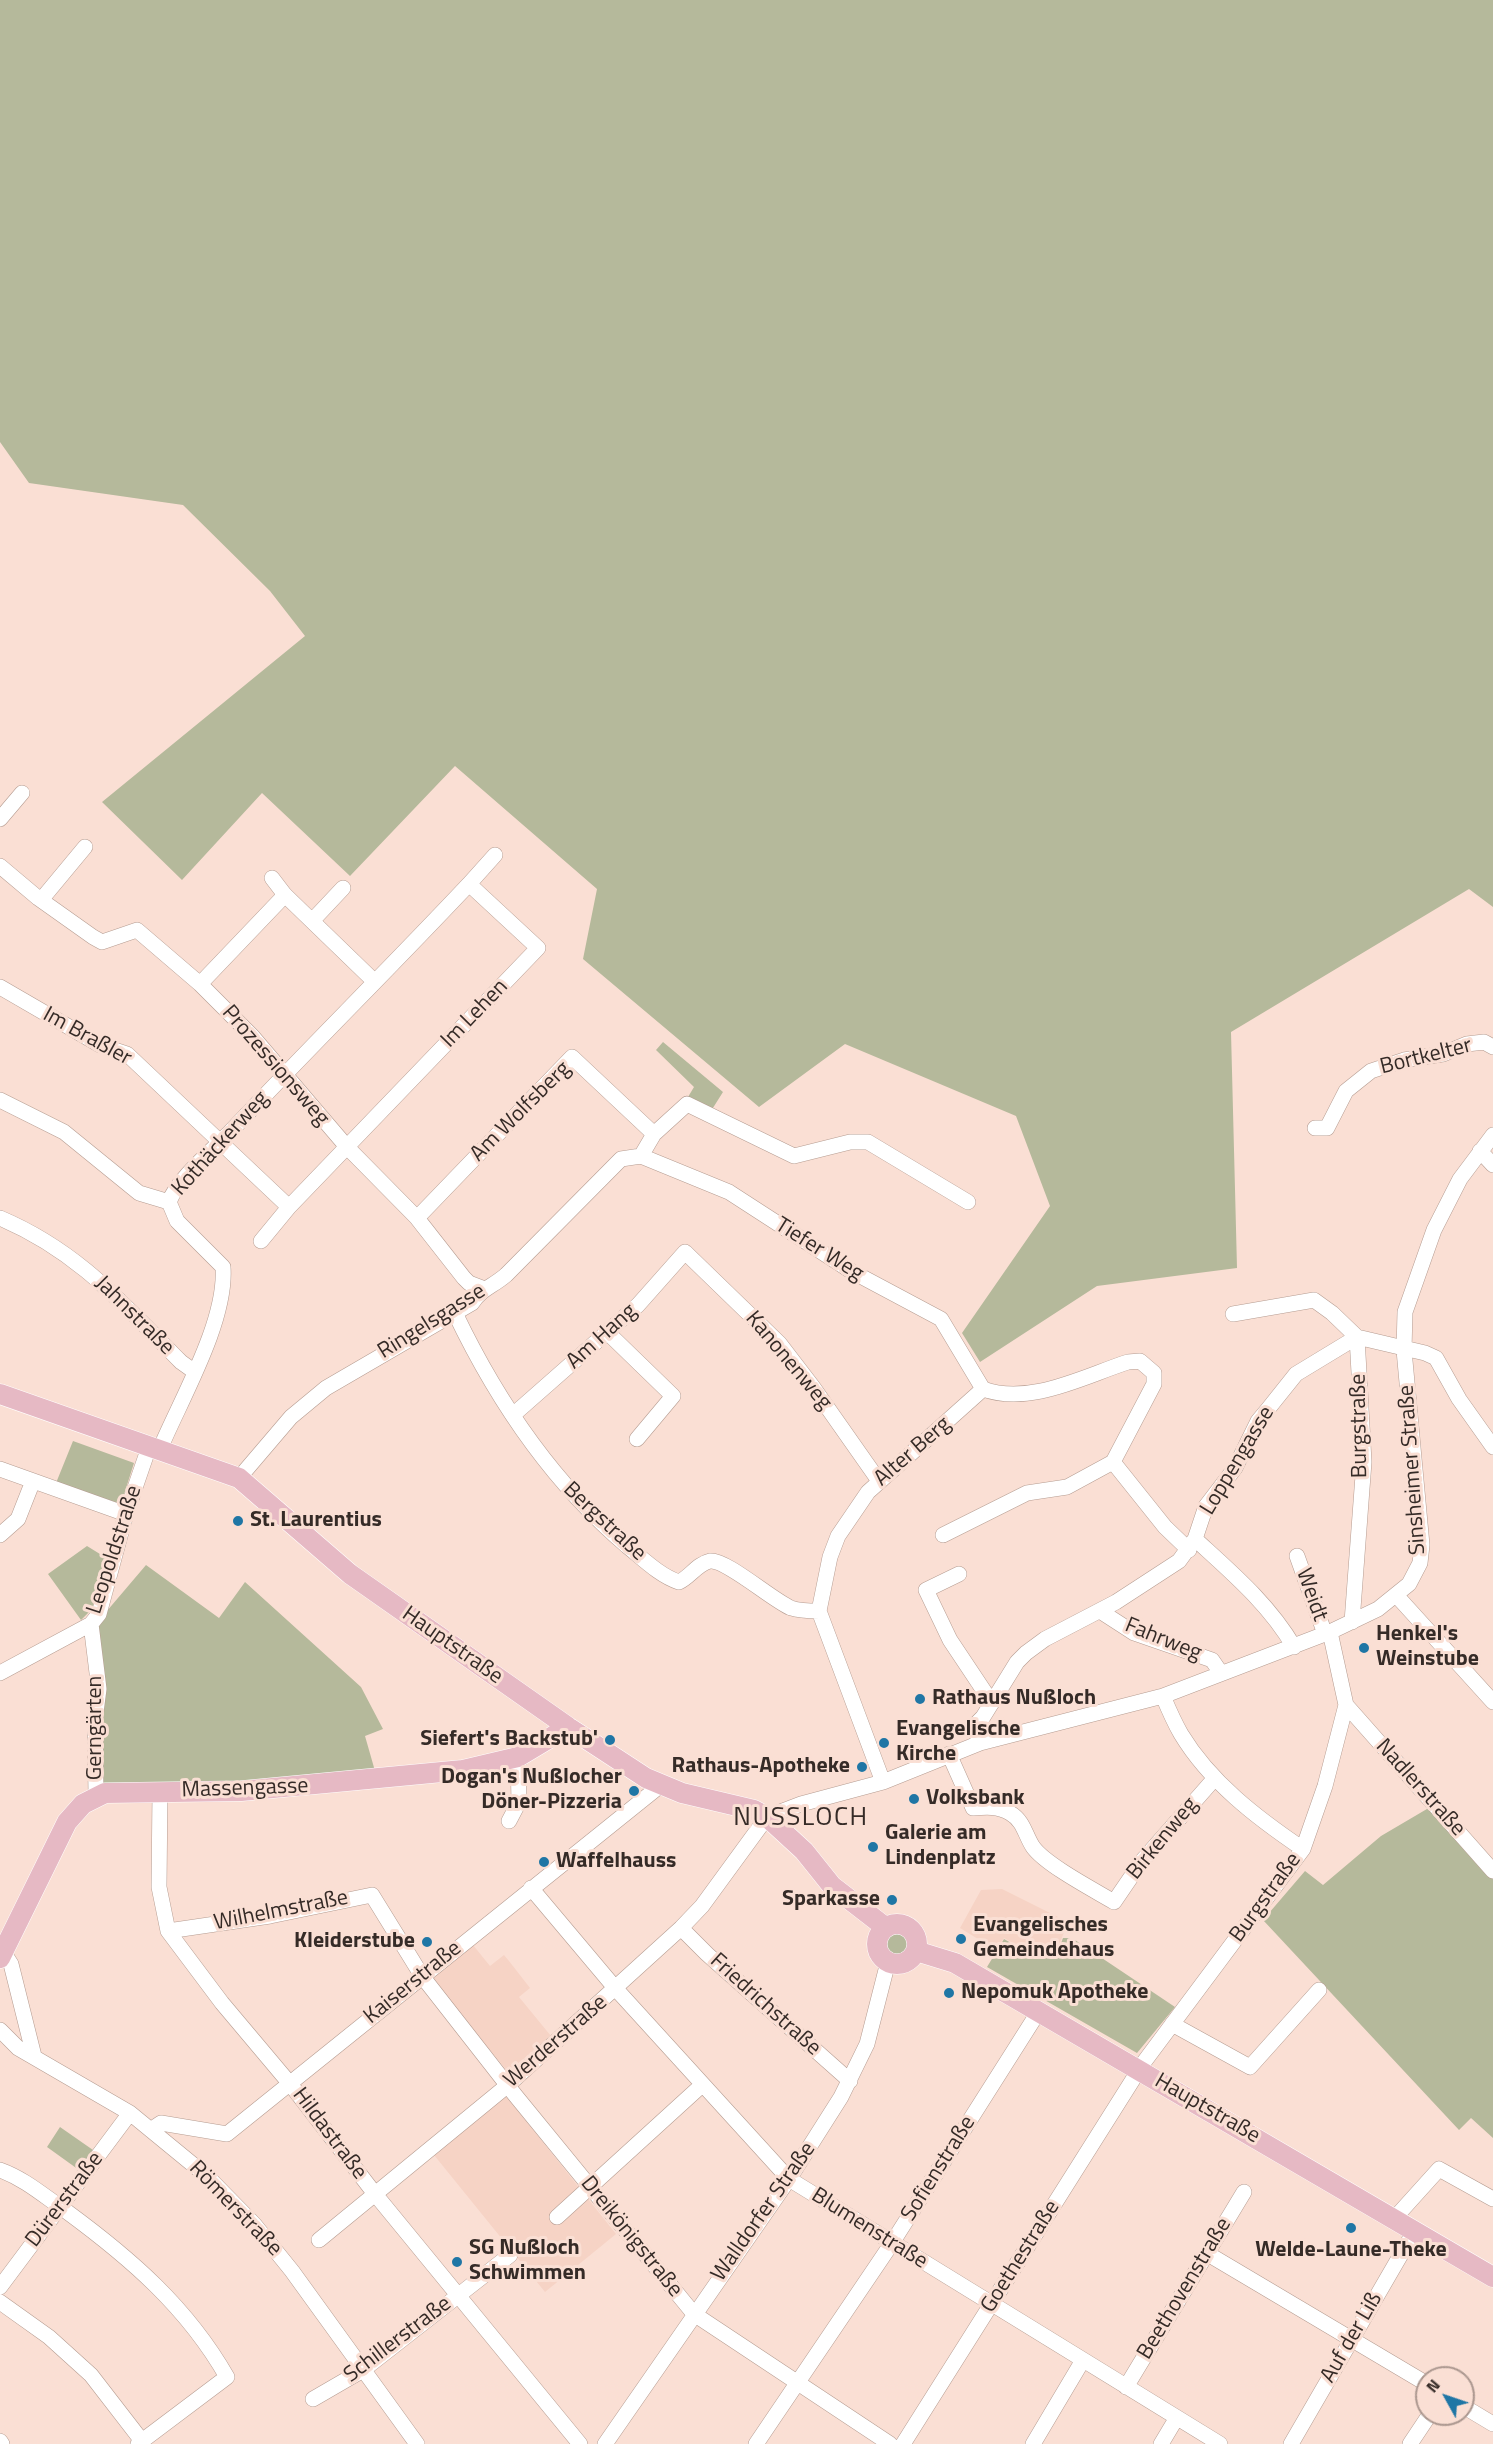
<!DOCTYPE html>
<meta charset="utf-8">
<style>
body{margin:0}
#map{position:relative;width:1493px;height:2444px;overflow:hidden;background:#fadfd4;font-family:"Titillium Web",sans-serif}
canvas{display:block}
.north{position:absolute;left:1415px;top:2366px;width:60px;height:60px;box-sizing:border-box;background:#fadfd4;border:2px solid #ab978f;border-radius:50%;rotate:310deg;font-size:16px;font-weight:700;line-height:24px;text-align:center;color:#352b27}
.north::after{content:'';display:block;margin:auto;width:21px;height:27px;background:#1f76a5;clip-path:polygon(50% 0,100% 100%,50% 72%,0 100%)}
</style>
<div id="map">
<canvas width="1493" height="2444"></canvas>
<div class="north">N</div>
</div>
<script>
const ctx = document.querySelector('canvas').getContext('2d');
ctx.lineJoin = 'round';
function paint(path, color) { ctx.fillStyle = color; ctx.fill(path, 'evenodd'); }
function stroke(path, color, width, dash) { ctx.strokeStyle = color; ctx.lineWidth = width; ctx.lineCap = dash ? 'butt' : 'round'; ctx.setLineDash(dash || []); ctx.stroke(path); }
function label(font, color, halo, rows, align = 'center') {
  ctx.font = font + ' "Titillium Web",sans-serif'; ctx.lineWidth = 6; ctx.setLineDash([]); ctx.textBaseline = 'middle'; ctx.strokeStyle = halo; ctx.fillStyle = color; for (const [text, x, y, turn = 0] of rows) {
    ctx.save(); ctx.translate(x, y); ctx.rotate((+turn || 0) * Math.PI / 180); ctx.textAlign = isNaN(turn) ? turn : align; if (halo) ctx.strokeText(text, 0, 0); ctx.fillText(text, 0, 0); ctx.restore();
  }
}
paint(new Path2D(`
 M1002 1889 1068 1922 1056 1953 1039 1958 1004 1938 996 1950 960 1928 981 1890Z
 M473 1945 490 1966 504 1955 509 1961 530 1988 519 1997 551 2036 508 2072 432 1979Z
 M506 2096 616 2234 545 2292 434 2155Z`), '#f6d3c5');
paint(new Path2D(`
 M0 0H1493V907L1469 889 1231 1032 1237 1268 1097 1286 980 1362 962 1333 1050 1206 1016 1116 845 1044 759 1107 583 959 597 889 455 766 350 876 262 793 182 880 102 802 305 636 270 591 183 505 29 483 0 442Z
 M663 1042 723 1092 711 1111 688 1097 694 1087 656 1050Z
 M73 1441 134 1463 121 1504 56 1483Z
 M87 1546 108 1559 92 1609 81 1620 48 1574Z
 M146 1565 219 1618 245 1582 361 1687 383 1729 365 1736 375 1771 340 1779 100 1787 95 1625Z
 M1432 1806 1493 1877V2138L1471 2118 1459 2130 1263 1920 1305 1871 1323 1885 1381 1836Z
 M885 1944a12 12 0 1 1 24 0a12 12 0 1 1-24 0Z
 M1063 1938H1072L1175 2007 1137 2053 987 1967 1004 1939 1039 1959 1057 1954Z
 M60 2127 93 2150 79 2170 47 2147Z`), '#b5b99b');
const minor = new Path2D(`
 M0 819 22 793
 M0 866 38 898 93 937 102 942 137 930 200 984 253 1037 347 1147 417 1218 464 1278 469 1283 482 1288
 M272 878 285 895 375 982
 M469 884 495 855
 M41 900 85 847
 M312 921 343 888
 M200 984 285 895
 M0 987 100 1045 127 1054 289 1207 538 948 469 884C391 967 310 1047 232 1130 214 1149 178 1178 169 1202L177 1221 223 1267C227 1321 181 1399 160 1449
 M0 1100 64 1132 139 1193 169 1202
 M1315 1128H1327L1346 1091 1371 1071 1404 1060 1443 1054 1467 1044 1484 1042 1493 1047
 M1480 1151 1493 1165
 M641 1156 654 1134 687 1104 794 1156 850 1142H868L968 1202
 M0 1218C78 1251 122 1303 181 1362L195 1372
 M417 1218 572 1057 654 1134
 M261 1241 289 1207
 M455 1313C497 1401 552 1482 627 1546 642 1558 660 1576 679 1582 690 1577 697 1564 710 1561 726 1559 772 1600 791 1608 800 1611 810 1611 819 1611
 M1233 1314 1314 1300 1332 1313 1357 1337
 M608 1333 673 1396 637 1439
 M513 1415 638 1305 685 1252 780 1344 813 1387 879 1481
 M1113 1462 1165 1527 1189 1550
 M0 1469 126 1514
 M239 1478 291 1417 326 1388 472 1303C482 1288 492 1287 506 1275L621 1159 641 1156 729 1192 851 1271 941 1319 983 1389
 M0 1535 18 1519 33 1481
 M943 1535 1027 1493 1067 1487 1113 1462 1154 1384V1373L1140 1361 1128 1362C1084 1376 1030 1406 983 1389
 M1195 1539C1231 1572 1269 1604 1294 1647
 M1297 1556 1325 1634
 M959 1574 926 1590 950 1640 992 1703
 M1396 1595 1493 1702
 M1100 1611 1134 1633 1212 1660 1221 1673
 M1352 1622 1364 1462 1357 1337
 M91 1624 99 1689 95 1720 96 1796
 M0 1673 91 1624 99 1614 126 1514 149 1447
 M1163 1696C1168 1708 1174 1722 1181 1734 1210 1782 1257 1818 1303 1849
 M1346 1705 1493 1871
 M980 1743 974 1726 983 1717 1017 1662 1026 1653 1045 1639 1116 1602 1179 1561 1195 1539 1206 1506 1235 1468 1258 1421 1268 1409 1296 1374 1357 1337 1425 1353 1436 1358 1459 1399 1493 1447
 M949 1754 973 1808C986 1807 998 1806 1010 1813 1024 1821 1025 1835 1033 1847 1046 1865 1094 1890 1114 1902L1142 1861 1215 1778
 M883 1782 819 1611 830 1557 838 1536 868 1492 983 1389
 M160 1792 159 1887 168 1931 222 2003 291 2085 375 2194 580 2444
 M509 1821 519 1802 518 1757
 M531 1888 616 1989 789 2179 1220 2444
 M681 1928 707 1954 850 2081
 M168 1931 270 1916 372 1895 422 1976 515 2095 694 2314 890 2444
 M4 1953 11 1964 34 2056
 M1172 2024 1250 2067 1319 1990
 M0 2030 18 2048 130 2113 208 2177 254 2224 292 2271 417 2444
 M152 2129 161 2123 227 2134 661 1785
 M0 2170C25 2179 44 2196 66 2211 130 2258 187 2307 227 2377L138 2444
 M557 2217 702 2085
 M1393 2220 1439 2169 1493 2199
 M319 2240 508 2085 681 1928 702 1906 767 1817 801 1804 883 1782 980 1743 1163 1696 1330 1632 1378 1609 1409 1584 1420 1563 1422 1545 1404 1350 1405 1312 1434 1230 1460 1179 1493 1135
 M1208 2254 1427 2384
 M0 2287 130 2113
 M0 2302 49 2337 91 2375 142 2441
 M1126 2387 1244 2192
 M313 2399 363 2370 510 2255
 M1463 2406 1493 2424
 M0 2441 2 2444
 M605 2444 789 2179 841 2097 867 2044 888 1962
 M756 2444 892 2243 1039 2011
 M903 2444 1144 2062 1303 1849 1325 1786 1346 1705 1330 1632
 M1033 2444 1083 2360
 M1161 2444 1176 2419
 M1291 2444 1414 2232
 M1410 2444 1430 2414`);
const major = new Path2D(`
 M0 1394 239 1478 350 1574 568 1727 646 1778 682 1793 754 1810 767 1817 804 1851 832 1886 885 1927
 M877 1944a20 20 0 1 1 40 0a20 20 0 1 1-40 0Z
 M916 1951 955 1963 1493 2277
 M0 1958 67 1822 83 1804 105 1793 241 1791 463 1770 518 1757 568 1727`);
stroke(minor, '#b59c91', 16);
stroke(major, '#fff', 21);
stroke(minor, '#fff', 15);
stroke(major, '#e6b9c4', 20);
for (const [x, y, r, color] of [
 [238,1521,6,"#1f76a5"],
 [1364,1648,6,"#1f76a5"],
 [920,1699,6,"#1f76a5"],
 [610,1740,6,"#1f76a5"],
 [884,1743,6,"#1f76a5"],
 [862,1767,6,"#1f76a5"],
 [634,1791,6,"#1f76a5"],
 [914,1799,6,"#1f76a5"],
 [873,1847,6,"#1f76a5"],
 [544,1862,6,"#1f76a5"],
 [892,1900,6,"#1f76a5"],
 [961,1939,6,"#1f76a5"],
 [427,1942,6,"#1f76a5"],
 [949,1993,6,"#1f76a5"],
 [1351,2228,6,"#1f76a5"],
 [457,2262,6,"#1f76a5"]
]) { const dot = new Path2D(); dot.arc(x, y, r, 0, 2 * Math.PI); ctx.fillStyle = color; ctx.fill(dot); stroke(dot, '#fadfd4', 2); }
label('22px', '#352b27', '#fadfd4', [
 ["Im Lehen",475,1014,-46],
 ["Im Braßler",87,1037,29],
 ["Bortkelter",1426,1057,-14],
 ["Prozessionsweg",275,1066,49],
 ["Am Wolfsberg",521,1112,-45],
 ["Kothäckerweg",221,1144,-48],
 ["Tiefer Weg",819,1250,32],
 ["Jahnstraße",134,1316,45],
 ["Ringelsgasse",432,1322,-32],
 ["Am Hang",602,1337,-42],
 ["Kanonenweg",788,1361,50],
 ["Burgstraße",1360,1426,-91],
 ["Alter Berg",913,1452,-41],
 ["Loppengasse",1238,1461,-59],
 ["Sinsheimer Straße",1413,1470,-94],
 ["Bergstraße",604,1522,43],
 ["Leopoldstraße",115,1550,-72],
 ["Weidt",1311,1595,70],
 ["Fahrweg",1163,1640,22],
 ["Hauptstraße",452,1646,35],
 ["Gerngärten",96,1728,-90],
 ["Nadlerstraße",1420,1788,48],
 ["Massengasse",245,1789,-2],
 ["Birkenweg",1163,1839,-51],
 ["Burgstraße",1266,1898,-54],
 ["Wilhelmstraße",281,1911,-11],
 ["Kaiserstraße",413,1983,-39],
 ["Friedrichstraße",765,2005,42],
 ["Werderstraße",556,2042,-41],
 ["Hauptstraße",1207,2109,30],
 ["Hildastraße",329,2134,53],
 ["Sofienstraße",939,2169,-58],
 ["Dürerstraße",65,2200,-53],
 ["Römerstraße",235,2209,46],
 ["Walldorfer Straße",764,2212,-55],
 ["Blumenstraße",869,2229,32],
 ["Dreikönigstraße",631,2237,51],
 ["Goethestraße",1021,2257,-58],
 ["Beethovenstraße",1185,2289,-59],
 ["Auf der Liß",1352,2338,-60],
 ["Schillerstraße",398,2340,-37]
]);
label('bold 22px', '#352b27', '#fadfd4', [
 ["St. Laurentius",250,1521],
 ["Henkel's",1376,1635],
 ["Weinstube",1376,1660],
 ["Rathaus Nußloch",932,1699],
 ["Evangelische",896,1730],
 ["Kirche",896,1755],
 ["Siefert's Backstub'",598,1740,"right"],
 ["Rathaus-Apotheke",850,1767,"right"],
 ["Dogan's Nußlocher",622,1778,"right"],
 ["Döner-Pizzeria",622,1803,"right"],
 ["Volksbank",926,1799],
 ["Galerie am",885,1834],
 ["Lindenplatz",885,1859],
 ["Waffelhauss",556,1862],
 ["Sparkasse",880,1900,"right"],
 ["Evangelisches",973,1926],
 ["Gemeindehaus",973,1951],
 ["Kleiderstube",415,1942,"right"],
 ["Nepomuk Apotheke",961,1993],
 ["SG Nußloch",469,2249],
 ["Schwimmen",469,2274],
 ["Welde-Laune-Theke",1351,2251,"center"]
], 'left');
ctx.letterSpacing = '1.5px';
label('26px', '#352b27', '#fadfd4', [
 ["NUSSLOCH",801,1819]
]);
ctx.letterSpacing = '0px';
</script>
